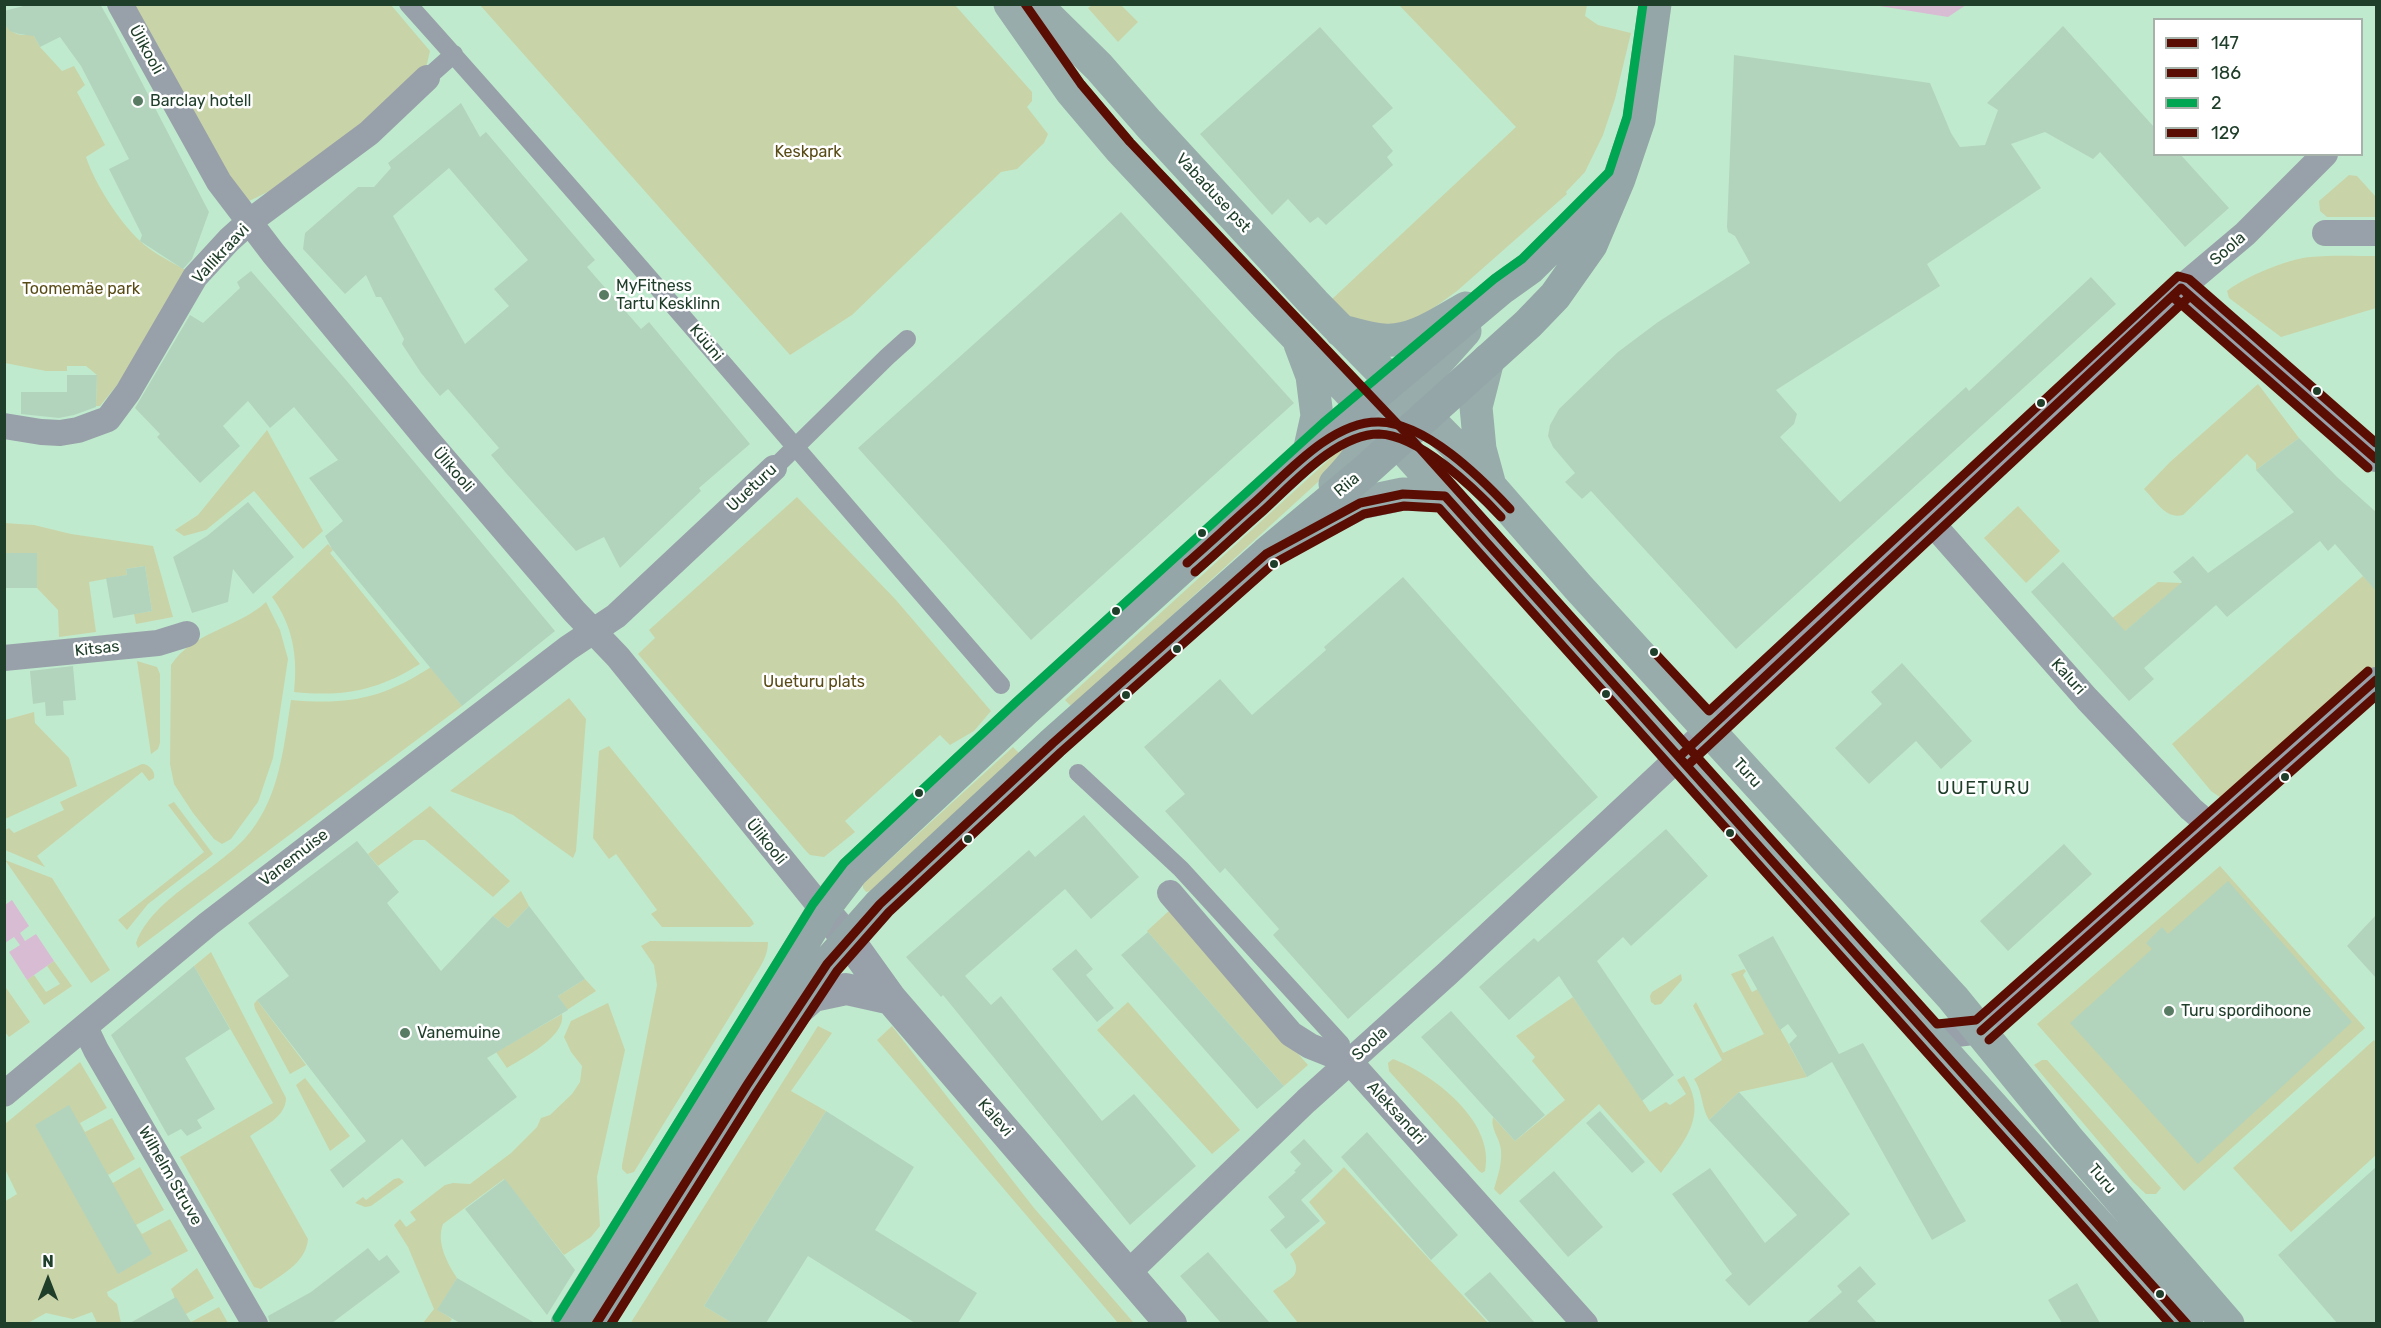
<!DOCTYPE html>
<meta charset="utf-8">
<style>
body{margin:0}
#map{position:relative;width:2381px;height:1328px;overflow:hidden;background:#c0eacd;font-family:Rubik,sans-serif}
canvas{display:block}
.frame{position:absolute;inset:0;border:6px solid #203f2b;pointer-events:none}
.legend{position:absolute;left:2153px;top:18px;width:210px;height:138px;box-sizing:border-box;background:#fff;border:2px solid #a6b2aa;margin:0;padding:8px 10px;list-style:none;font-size:18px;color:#203f2b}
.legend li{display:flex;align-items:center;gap:12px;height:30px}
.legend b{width:30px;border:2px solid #a6b2aa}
.north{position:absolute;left:18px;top:1250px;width:60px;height:60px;-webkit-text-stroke:4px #fff;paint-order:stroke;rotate:0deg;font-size:16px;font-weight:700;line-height:24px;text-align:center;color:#203f2b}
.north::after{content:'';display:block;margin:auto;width:21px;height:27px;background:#203f2b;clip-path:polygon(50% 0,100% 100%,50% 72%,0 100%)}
</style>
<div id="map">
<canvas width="2381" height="1328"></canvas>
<div class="frame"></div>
<ul class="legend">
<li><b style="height:8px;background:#5a0e03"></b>147</li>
<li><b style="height:8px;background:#5a0e03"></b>186</li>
<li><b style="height:8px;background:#00a651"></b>2</li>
<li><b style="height:8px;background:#5a0e03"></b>129</li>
</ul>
<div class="north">N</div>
</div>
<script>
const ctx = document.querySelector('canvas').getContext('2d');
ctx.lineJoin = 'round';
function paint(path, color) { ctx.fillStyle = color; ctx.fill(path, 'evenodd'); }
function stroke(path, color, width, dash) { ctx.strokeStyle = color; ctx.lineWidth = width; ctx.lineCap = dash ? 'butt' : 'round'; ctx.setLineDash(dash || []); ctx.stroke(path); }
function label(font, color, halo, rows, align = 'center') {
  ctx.font = font + ' Rubik,sans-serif'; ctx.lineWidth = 5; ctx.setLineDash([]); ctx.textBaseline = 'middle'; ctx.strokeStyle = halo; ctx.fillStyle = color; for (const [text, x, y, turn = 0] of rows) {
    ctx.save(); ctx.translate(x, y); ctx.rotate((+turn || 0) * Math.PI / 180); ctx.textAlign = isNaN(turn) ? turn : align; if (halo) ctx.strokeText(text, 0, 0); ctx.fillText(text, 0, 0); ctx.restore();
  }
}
paint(new Path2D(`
 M131 5H391L430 51 426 68 313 170 243 204Z
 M480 5H955L1032 92V101L1027 107 1048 134 1044 143 1017 169 1001 172 852 315 790 355Z
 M1092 5H1121L1138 22 1118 42 1088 8Z
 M1399 5H1587L1585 16 1598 25 1631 33 1615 99 1603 135 1585 172 1566 192 1567 194 1457 291 1410 325 1361 326 1330 301 1516 127Z
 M5 23C11 34 21 37 33 34L40 47 62 71 74 66 85 85 77 92 105 145 86 157C95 184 119 221 139 240 152 253 172 262 187 271L143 353 100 406H96L97 375 86 366H67V371H46L5 363Z
 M2349 175 2357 176 2376 197V217H2327L2320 211 2319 201Z
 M2376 256V308L2281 337 2229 298 2227 291C2245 277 2287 259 2310 257 2332 255 2355 256 2376 256Z
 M2258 384 2299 438 2256 470V463L2247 454 2183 515C2166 520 2155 500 2144 489L2170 462Z
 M267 430 323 531 303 549 254 491 206 530 184 536 175 530 198 515Z
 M1347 443H1350L1353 450 1072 707 1065 700Z
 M797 497 896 600 991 711 974 731 950 745 940 735 845 821 855 832 824 857 810 855 806 851 638 654 655 638 649 630Z
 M2018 506 2060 551 2026 583 1984 538Z
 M4 523 34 525 71 534 153 546 173 617 136 624 134 614 152 611 145 566 126 569 127 575 89 582 96 632 59 637 58 610 37 588H5Z
 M328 544 333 550 330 553 420 664C377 691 343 697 294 692 298 657 293 626 272 597Z
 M2363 576 2372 585 2376 580V667L2224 800 2211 791 2172 744Z
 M2158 582 2182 583 2117 638 2111 619Z
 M266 602 280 630 288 659 273 758 258 802 231 839 222 844 214 839 193 813 174 784 170 764 171 665C192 632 238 628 266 602Z
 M137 661 157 667 160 674V743L158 749 151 754Z
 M431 667 462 706 138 948 136 943C153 896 221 870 251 831 280 794 284 745 291 700 348 705 382 699 431 667Z
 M569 698 586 719 576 851 573 858 513 815 450 791Z
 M34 712 35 723 69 758 77 786 5 819V720Z
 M609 746 752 920 754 924 750 927H662L651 914 657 910 616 854 609 859 593 838 599 751Z
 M1013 747 1020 754 871 891 866 892 863 888V884Z
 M142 764C149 764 156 772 154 778L149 781 142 772 37 856 45 867 5 850V830L9 828 14 833 64 810 60 802Z
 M174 802 213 854 148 904 127 930 118 920 204 852 168 805Z
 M430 806 510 881 493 897 425 840H414L378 866 368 854Z
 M5 860 52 878 110 970 91 983Z
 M2220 866 2365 1028 2184 1191 2037 1024Z
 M521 891 529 906 508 928 493 916Z
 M1171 909 1308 1065 1284 1086 1147 931Z
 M650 941 768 942C768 953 764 960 759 969L634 1172 627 1174 622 1169V1165L657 985 654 965 641 946Z
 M211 952 286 1098C286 1117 264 1126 250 1136L308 1239C306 1264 279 1276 261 1289L254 1287 180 1157 273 1103 194 966Z
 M54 961 72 986 44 1005 27 980 34 975 46 992 60 984 47 966Z
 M1744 969 1746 971 1743 975 1752 992 1758 989 1807 1077 1739 1092 1709 1120C1701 1107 1703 1092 1694 1079L1722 1060 1693 1006 1696 1002 1723 1053 1764 1034 1731 974Z
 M1681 974 1682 980 1661 1004 1655 1005 1651 1002 1650 996 1652 992Z
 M585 979 596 991 567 1010 558 996Z
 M4 985 30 1022 9 1037 5 1032Z
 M1573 997 1650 1112 1666 1102 1670 1105 1686 1094 1677 1080 1684 1076C1709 1115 1685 1141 1661 1173L1599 1104 1500 1195 1494 1189C1498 1175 1502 1165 1501 1150 1500 1138 1490 1129 1493 1117L1515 1141 1565 1100 1532 1061 1535 1057 1516 1036Z
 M257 1000 306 1065 290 1074 255 1009 254 1004Z
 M1128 1002 1240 1130 1212 1154 1097 1030Z
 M608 1003 625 1050 597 1177 600 1226 591 1237 564 1255 504 1179 443 1224C436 1242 447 1263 457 1278L438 1310 452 1319 449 1323H423L434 1309 408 1247 394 1225 400 1219 406 1227 416 1220 410 1212 445 1185 453 1183 470 1184 511 1153 537 1127 541 1118 550 1115 572 1094 580 1082 582 1066 571 1052 564 1037 571 1021Z
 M562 1014C566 1037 524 1057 507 1068L496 1052Z
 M818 1026 832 1033 791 1091 826 1111 704 1306 732 1323 630 1324Z
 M892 1026 1034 1208 1134 1323H1118L877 1040Z
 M2374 1040 2376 1042V1155L2291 1232 2233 1168Z
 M1393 1059C1433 1074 1496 1122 1485 1171L1482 1173 1479 1171 1389 1071 1388 1063Z
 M2042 1060H2047L2161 1188 2156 1194H2146L2133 1182 2034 1065Z
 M80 1062 107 1108 80 1123 85 1132 112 1118 135 1159 108 1175 113 1183 140 1167 164 1210 136 1225 142 1234 170 1219 188 1251 107 1292 108 1296 117 1304 121 1323H97L92 1312 73 1319 46 1313 28 1323H5L4 1202 17 1194 5 1169V1124Z
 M305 1078 350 1136 330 1151 296 1085Z
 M1344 1167 1488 1323H1298L1273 1291C1290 1279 1305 1275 1290 1254L1326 1223 1309 1202Z
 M399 1178 404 1182 371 1206 365 1207 355 1203 363 1197 366 1200 394 1179Z
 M197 1268 214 1298 186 1314 191 1322 219 1307 228 1323H183C176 1313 177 1300 171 1289Z`), '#c9d3a8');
paint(new Path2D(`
 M1873 5H1966L1948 17Z
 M12 900 29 926 20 933 25 941 36 934 54 961 27 980 9 952 20 945 14 937 5 943V905Z`), '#d8bcd3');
paint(new Path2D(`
 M31 4H100L112 25 209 212 192 259 183 269 140 241 142 235 109 169 129 159 81 66 60 37 40 47 34 36 19 34 10 31 6 26 4 11Z
 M2063 26 2154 127V154H2180L2229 208 2185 247 2100 152 2093 159 2045 132 2011 144 2041 188 1927 264 1940 286 1776 390 1797 414 1794 424 1780 437 1840 502 1966 387 1969 391 2091 277 2116 304 1736 649 1591 491 1582 499 1565 482 1575 473 1553 447 1548 436 1550 425 1559 409 1618 352 1658 322 1750 263 1735 236 1728 232 1727 227 1734 55 1930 83 1951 133 1960 147 1985 145 1998 110 1987 103Z
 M1320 27 1393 108 1372 126 1393 151 1387 157 1393 165 1326 225 1318 217 1310 223 1288 199 1272 215 1200 134Z
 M461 103 480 137 486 132 595 260 587 267 641 329 649 322 750 444 699 488 701 491 620 568 604 537 576 551 506 473 491 455 499 448 448 389 440 396 421 373 402 344 404 339 381 297H376L366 275 345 294 303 249 305 233 358 187H374L391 168 388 163ZM449 168 528 260 494 289 509 306 465 344 393 216Z
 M1121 212 1294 403 1031 640 858 448Z
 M251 271 346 380 555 631 462 706 332 549 325 536 343 521 309 478 338 460 294 407 270 428 248 401 223 426 240 446 200 483 157 437 160 434 135 408 190 315 203 323 240 288 237 282Z
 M67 375H97L96 407 74 415 59 418 21 414V392H67Z
 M2299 438 2337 477 2376 512V591L2335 544 2328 551 2320 541 2227 617 2216 605 2144 668 2154 679 2129 701 2031 592 2063 562 2125 631 2182 582 2173 572 2193 556 2208 573 2294 512 2256 470Z
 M248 502 294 557 253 594 233 569 228 602 192 613 173 557 207 536Z
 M6 553H37V588H5Z
 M145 566 152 611 113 618 106 578 127 575 126 569Z
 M1403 577 1598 797 1348 1019 1273 935 1279 929 1225 868 1220 873 1165 811 1185 794 1144 747 1220 679 1252 715 1326 650 1324 647Z
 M1902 663 1972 741 1941 769 1916 741 1869 784 1835 748 1882 704 1871 692Z
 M73 666 76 700 63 701 64 715 46 716 45 702 33 704 30 671Z
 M1084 815 1139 877 1091 919 1065 889 965 976 991 1005 1001 996 1102 1121 1134 1094 1196 1166 1130 1225 943 995 941 997 906 957 1029 850 1035 857Z
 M1666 829 1708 876 1631 946 1623 937 1597 961 1674 1075 1642 1101 1559 976 1509 1020 1479 987 1534 938 1538 942Z
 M357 841 399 892 387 903 441 971 493 916 508 928 529 906 585 979 558 996 568 1010 487 1058 517 1097 425 1167 402 1139 343 1188 330 1170 366 1141 257 1000 289 976 248 923Z
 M2064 844 2092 874 2008 951 1980 921Z
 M2228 881 2352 1022 2198 1164 2070 1023 2152 949 2146 943 2162 927 2168 934Z
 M2376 915V978L2347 946Z
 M1148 932 1284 1086 1257 1109 1121 955Z
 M1773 936 1839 1054 1863 1043 1966 1221 1932 1240 1832 1062 1807 1077 1789 1044 1797 1036 1788 1024 1780 1030 1738 955Z
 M1076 949 1093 969 1086 975 1114 1008 1097 1022 1052 969Z
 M194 966 230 1029 185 1058 215 1109 197 1120 202 1128 187 1136 181 1129 168 1136 111 1035Z
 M1451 1011 1545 1115 1515 1141 1421 1037Z
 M1739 1092 1850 1214 1749 1306 1725 1280 1732 1274 1672 1194 1710 1168 1765 1243 1797 1215 1709 1120Z
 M69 1105 152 1254 118 1274 35 1125Z
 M826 1111 914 1167 875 1230 977 1293 958 1323H915L808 1256 766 1323H732L704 1306Z
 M1600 1111 1645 1162 1632 1173 1586 1123Z
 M1367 1132 1458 1235 1431 1260 1341 1157Z
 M1304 1139 1333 1171 1301 1200 1320 1221 1286 1249 1270 1230 1285 1217 1268 1197 1296 1172 1294 1171 1301 1164 1290 1152Z
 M2376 1167V1323H2337L2278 1255Z
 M1554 1171 1603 1227 1568 1257 1519 1201Z
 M505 1179 575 1270 547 1315 465 1209Z
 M368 1248 379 1261 387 1255 400 1272 332 1323H270L268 1316 311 1292Z
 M1208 1252 1270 1323H1221L1180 1276Z
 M1860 1266 1876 1284 1857 1301 1877 1323H1806L1842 1292 1837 1286Z
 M1490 1272 1535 1323H1490L1464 1294Z
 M457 1278 535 1323H460L437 1310Z
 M2077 1283 2100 1323H2062L2048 1300Z
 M176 1297 191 1323H130Z`), '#b2d4bd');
stroke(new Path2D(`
 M408 4C609 228 804 458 1001 685
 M427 78 454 54
 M774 468 887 357 907 339
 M1078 773 1181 869 1341 1044`), '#98a1aa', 18);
stroke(new Path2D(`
 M120 4 219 182 273 253 430 443 574 611 618 657 823 910
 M2325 233H2376
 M2181 288 2376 459
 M4 426 41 432 60 433 78 430 108 419 128 392 195 277 229 240 249 222 369 133 427 78
 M1931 522 2087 699 2191 809 2212 827
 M4 658 158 643 187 634
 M1170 893 1291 1034 1310 1046 1350 1062 1585 1324
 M85 1027 96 1050 255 1324
 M1932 1037 1981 1031 2008 1005 2212 827 2376 680
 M4 1094 208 924 568 648 616 616 774 468
 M1128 1273 1306 1101 1448 973 2181 288 2245 234 2325 154`), '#98a1aa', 26);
stroke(new Path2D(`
 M823 910 848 939 891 999 1171 1324
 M795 1012 813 996 846 989 891 999`), '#98a1aa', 32);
stroke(new Path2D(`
 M1010 4 1071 91 1121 150 1266 305 1397 441 2187 1324
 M1035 4 1099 67 1148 123 1314 303 1455 446 1578 587 1953 998 2067 1138 2228 1324
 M1341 331C1355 334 1369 339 1383 340 1413 343 1442 321 1466 308
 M1300 344 1312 376 1317 416 1309 452
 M1488 360 1476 407 1480 449 1489 482
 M1404 420 1408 398 1413 389 1465 331
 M1335 484C1362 456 1374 438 1377 399
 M1302 533 1360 503 1403 494 1445 496`), '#99acac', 33);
stroke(new Path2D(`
 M567 1324 769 999 823 910 852 872 1024 711 1331 432 1502 288 1530 268 1606 193
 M596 1324 747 1085 827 964 880 904 1053 743 1266 554 1364 472 1528 324 1555 296 1591 245 1619 179 1639 120 1655 4`), '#94a6a7', 33);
stroke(new Path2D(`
 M2181 288 2376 459
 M1187 563C1210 543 1232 522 1255 502 1287 473 1332 421 1379 422 1426 423 1480 477 1510 509
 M1680 756 2181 288
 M1981 1031 2376 680
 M596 1324 747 1085 827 964 880 904 1053 743 1266 554 1360 503 1403 494 1445 496 2187 1324`), '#5a0e03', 9);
stroke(new Path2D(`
 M2173 297 2368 468
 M1195 572C1218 552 1240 531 1263 511 1292 485 1336 434 1379 434 1419 435 1475 489 1501 517
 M1688 765 2189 297
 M1989 1040 2376 696
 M611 1324 757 1092 837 971 889 912 1061 752 1273 564 1364 514 1404 506 1439 508 2170 1324`), '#5a0e03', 9);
stroke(new Path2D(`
 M557 1318 813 904 844 863 1016 702 1323 423 1494 279 1522 259 1609 172 1627 117 1643 4`), '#00a651', 9);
stroke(new Path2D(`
 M1025 4 1081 84 1130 142 1406 433 1937 1024 1976 1020 2368 671
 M1654 652 1709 711 2178 276 2189 279 2376 443`), '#5a0e03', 9);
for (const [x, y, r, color] of [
 [138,101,6,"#587b64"],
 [604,295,6,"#587b64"],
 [2317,391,5,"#203f2b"],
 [2041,403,5,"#203f2b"],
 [1202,533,5,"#203f2b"],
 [1274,564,5,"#203f2b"],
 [1116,611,5,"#203f2b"],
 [1177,649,5,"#203f2b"],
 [1654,652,5,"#203f2b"],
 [1606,694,5,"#203f2b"],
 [1126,695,5,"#203f2b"],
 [2285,777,5,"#203f2b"],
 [919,793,5,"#203f2b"],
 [1730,833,5,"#203f2b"],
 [968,839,5,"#203f2b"],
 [2169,1011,6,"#587b64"],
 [405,1033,6,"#587b64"],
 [2160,1294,5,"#203f2b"]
]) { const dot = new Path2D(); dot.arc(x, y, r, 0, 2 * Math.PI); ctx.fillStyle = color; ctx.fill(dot); stroke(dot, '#fff', 2); }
label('16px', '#203f2b', '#fff', [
 ["Ülikooli",146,50,61],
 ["Vabaduse pst",1213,193,47],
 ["Soola",2228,249,-41],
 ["Vallikraavi",221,254,-47],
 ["Küüni",706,343,50],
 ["Ülikooli",453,470,49],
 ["Riia",1347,485,-40],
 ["Uueturu",752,488,-43],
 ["Kitsas",97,649,-6],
 ["Kaluri",2068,677,48],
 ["Turu",1747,773,48],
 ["Ülikooli",766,842,51],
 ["Vanemuise",294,858,-38],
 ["Soola",1370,1044,-42],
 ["Aleksandri",1396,1113,48],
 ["Kalevi",995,1118,49],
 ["Wilhelm Struve",170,1176,60],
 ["Turu",2102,1179,50]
]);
label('16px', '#203f2b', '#fff', [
 ["Barclay hotell",150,101],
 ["MyFitness",616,286],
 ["Tartu Kesklinn",616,304],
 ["Turu spordihoone",2181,1011],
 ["Vanemuine",417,1033]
], 'left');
label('16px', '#594b15', '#fff', [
 ["Keskpark",808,152],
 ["Toomemäe park",81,289],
 ["Uueturu plats",814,682]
]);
ctx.letterSpacing = '1.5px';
label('18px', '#203f2b', '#fff', [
 ["UUETURU",1984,789]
]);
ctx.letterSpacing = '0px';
</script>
